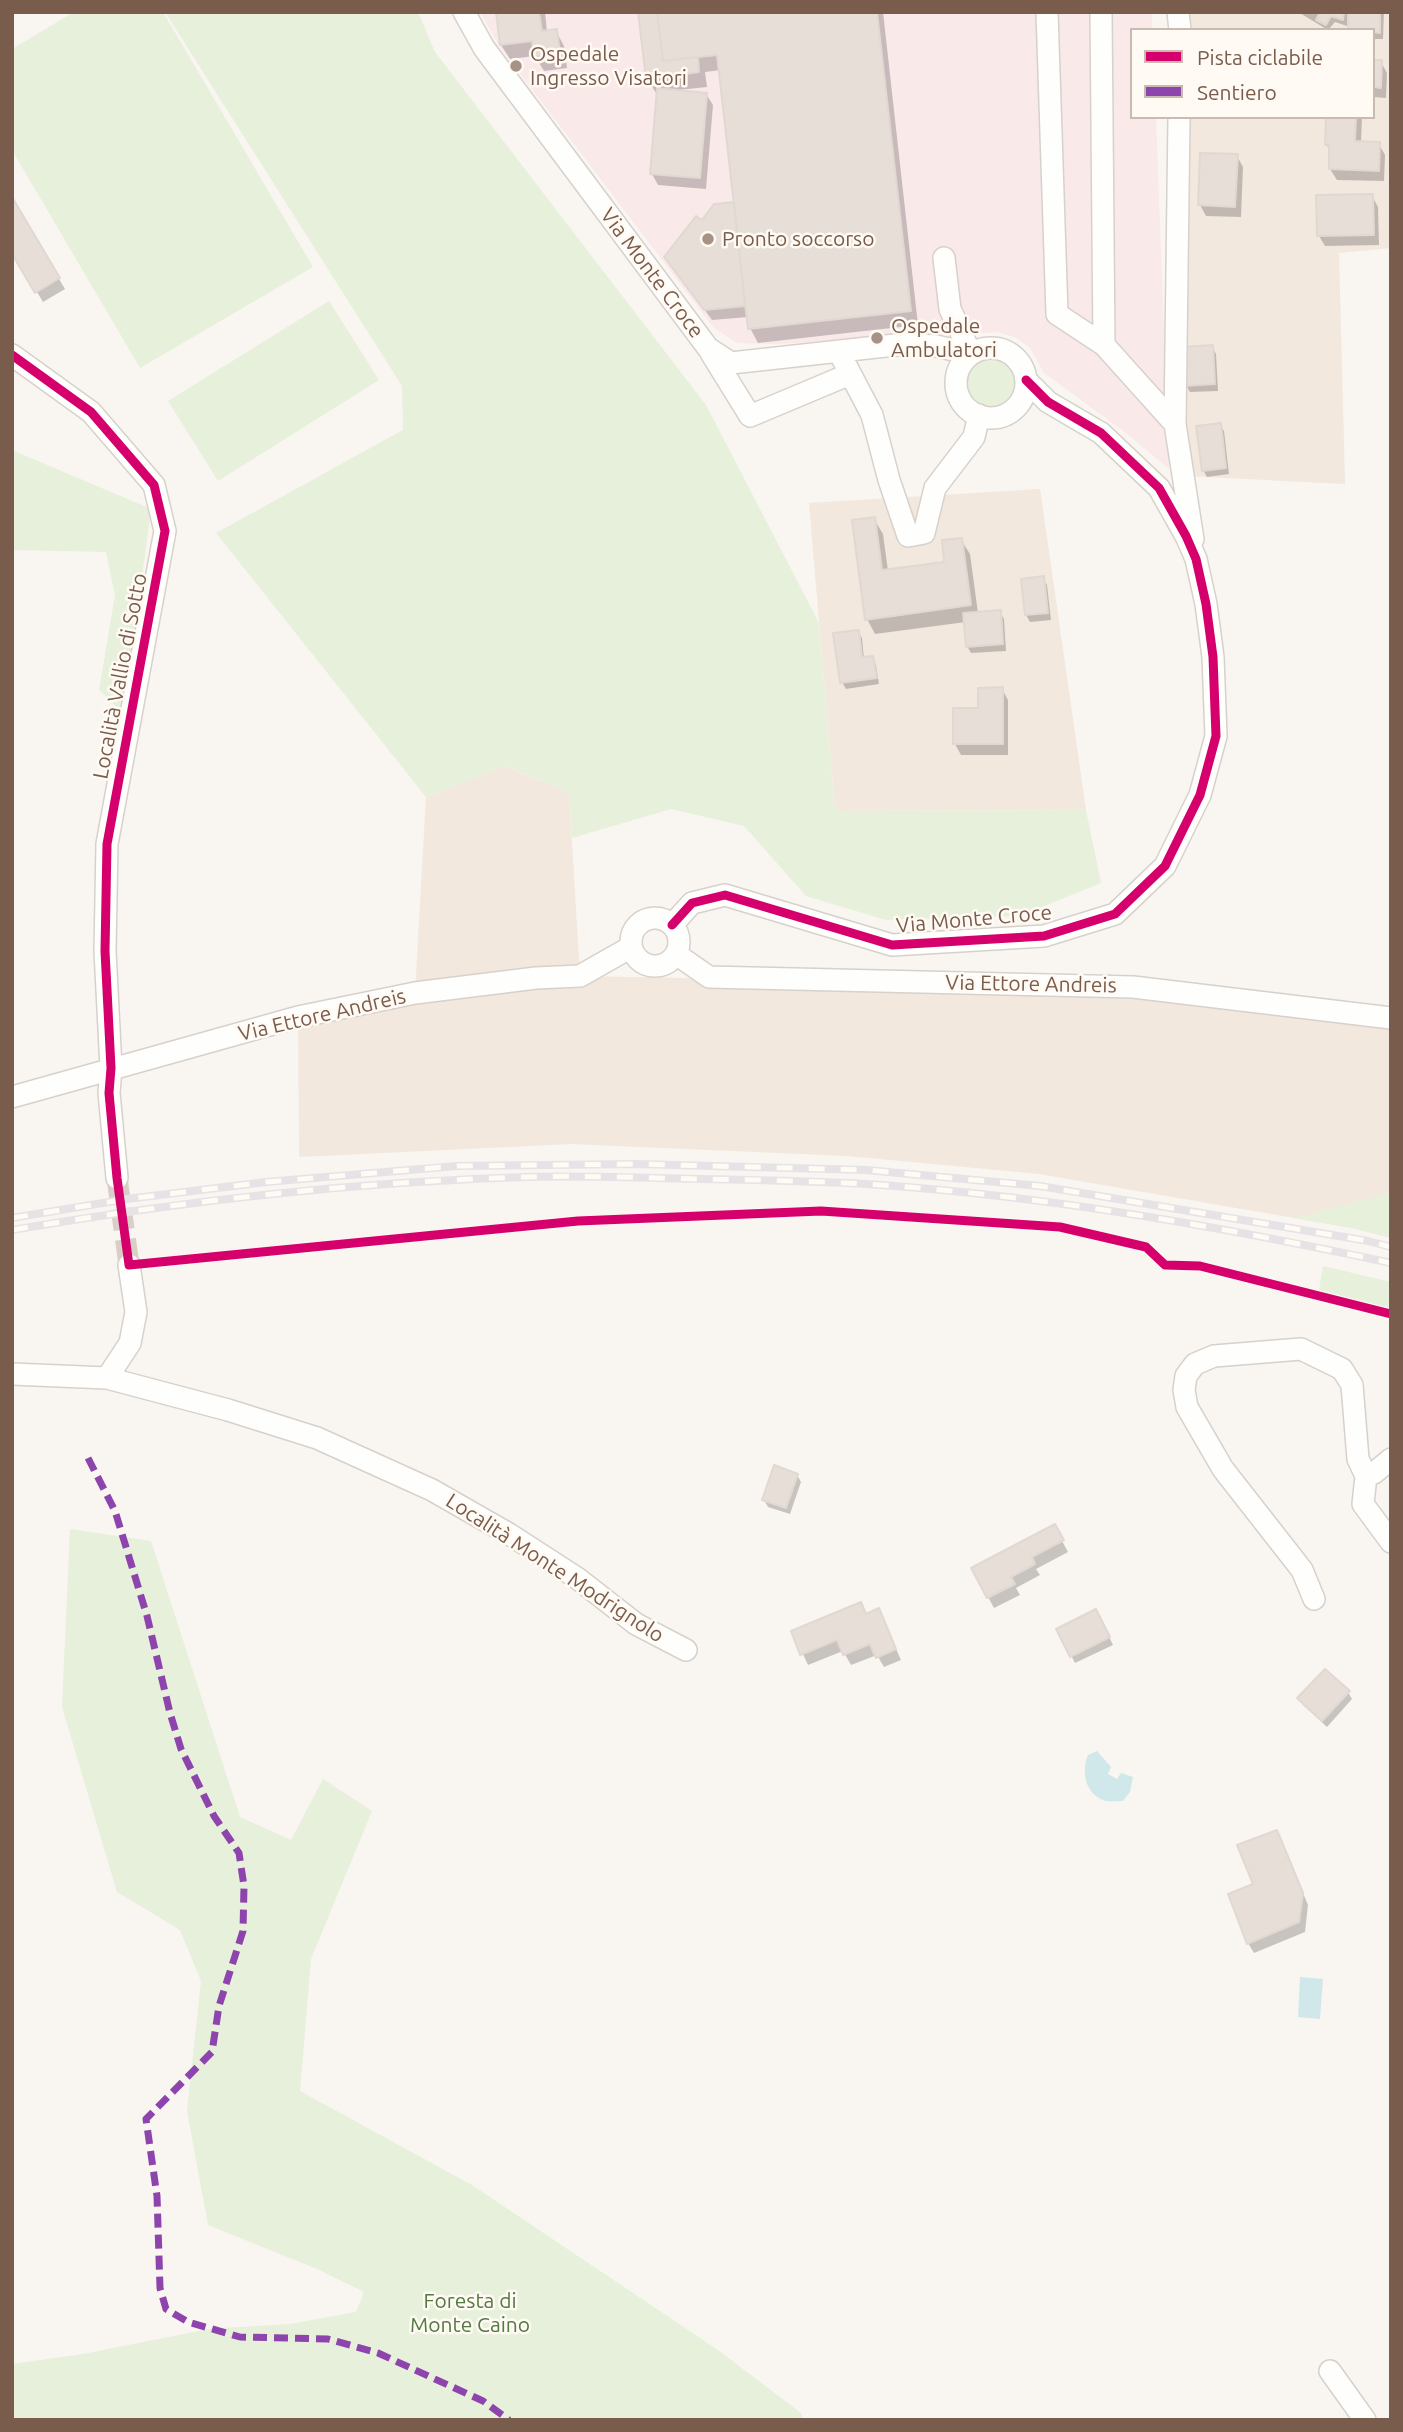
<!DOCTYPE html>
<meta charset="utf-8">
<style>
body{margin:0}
#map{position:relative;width:1403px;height:2432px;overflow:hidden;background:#f9f5f0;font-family:Ubuntu,sans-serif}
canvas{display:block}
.frame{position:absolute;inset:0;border:14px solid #7a5c4d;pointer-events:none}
.legend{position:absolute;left:1130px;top:28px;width:245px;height:91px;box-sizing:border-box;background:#fffaf3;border:2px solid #cabbb1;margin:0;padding:9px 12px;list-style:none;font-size:21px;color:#7a5c4d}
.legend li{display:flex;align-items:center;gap:14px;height:35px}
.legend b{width:35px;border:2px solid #cabbb1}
</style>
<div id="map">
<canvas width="1403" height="2432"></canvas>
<div class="frame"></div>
<ul class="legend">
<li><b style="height:9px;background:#d6006c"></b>Pista ciclabile</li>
<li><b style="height:9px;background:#8e44ad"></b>Sentiero</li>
</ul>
</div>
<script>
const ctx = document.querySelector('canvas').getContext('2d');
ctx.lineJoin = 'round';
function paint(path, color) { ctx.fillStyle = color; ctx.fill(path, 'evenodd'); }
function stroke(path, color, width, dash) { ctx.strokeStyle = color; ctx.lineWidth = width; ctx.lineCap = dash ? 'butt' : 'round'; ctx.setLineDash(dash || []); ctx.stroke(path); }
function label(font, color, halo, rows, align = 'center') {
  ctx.font = font + ' Ubuntu,sans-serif'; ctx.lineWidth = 5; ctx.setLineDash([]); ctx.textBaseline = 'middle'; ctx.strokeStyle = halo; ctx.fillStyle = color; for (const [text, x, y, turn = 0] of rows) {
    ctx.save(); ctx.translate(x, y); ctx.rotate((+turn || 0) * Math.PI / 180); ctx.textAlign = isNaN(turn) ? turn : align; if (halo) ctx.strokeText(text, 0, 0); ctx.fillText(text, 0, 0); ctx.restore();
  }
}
paint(new Path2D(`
 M1170 12H1391V248L1339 253 1345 484 1185 476 1173 117H1373V30H1171Z
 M1040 489 1086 810 835 811 809 503Z
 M505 766 569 792 580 976 1133 987 1391 1018V1238L1352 1228 1039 1174 848 1156 571 1144 299 1157 298 1017 415 993 426 797Z`), '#f2e8de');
paint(new Path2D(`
 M480 12H1152V30H1132V117H1156L1169 469 1126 433 1044 373 1030 348 1017 338 998 332 776 344 737 343 714 328 499 46Z`), '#fae9e9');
paint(new Path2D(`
 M74 12H163L313 267 140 368 12 150V49Z
 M165 12H418L435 52 706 405 819 623 835 811 1086 810 1101 883 1020 916 886 920 806 896 744 826 671 809 572 838 569 792 506 766 426 797 216 533 403 430 402 386Z
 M329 301 379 380 218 481 168 401Z
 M966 383a25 25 0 1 1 50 0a25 25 0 1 1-50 0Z
 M12 450 151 509 124 714 99 690 115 595 106 552 12 550Z
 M1391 1193V1238L1352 1228 1293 1218Z
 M1323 1266 1391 1282V1308L1319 1290Z
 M70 1529 151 1541 240 1817 291 1840 323 1779 372 1811 311 1959 300 2091 472 2185 718 2350 801 2413 803 2420H12V2364L83 2354 209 2329 290 2324 356 2312 364 2292 317 2269 208 2225 187 2111 201 1981 180 1930 117 1892 62 1707Z`), '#e7f0db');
paint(new Path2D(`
 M1097 1751 1111 1767 1108 1774 1117 1779 1121 1773 1133 1777 1130 1792 1123 1801C1118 1801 1111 1802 1106 1801 1085 1795 1081 1772 1088 1755Z
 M1300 1977 1323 1979 1320 2019 1298 2017Z`), '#d0e8ea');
paint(new Path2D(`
 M497 12H545L547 32 556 31 564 46 567 68 544 71 535 56 510 59 501 45Z
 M639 12H883L918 325 758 343 750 328 748 317 712 320 666 257 703 223 736 204 721 70 705 72 707 87 678 90 706 94 713 105 706 189 658 185 652 174 659 93H656L647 78Z
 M1298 12H1384L1383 39H1373V30L1350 27 1335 22 1328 30Z
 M1373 62H1381L1387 73 1386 98 1373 97Z
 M1327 117H1362L1361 143 1379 144 1385 155 1384 181 1337 180 1330 169 1331 152 1326 144Z
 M1237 156 1243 167 1241 217 1206 216 1200 205Z
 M1372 196 1378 207 1379 245 1325 246 1319 236Z
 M12 200 65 289 43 302 12 250Z
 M1212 347 1216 354 1218 391 1190 392 1186 385Z
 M1220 425 1224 431 1229 474 1207 477 1203 470Z
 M874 519 883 534 888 571 946 564 961 540 970 554 978 613 1000 612 1004 619 1006 651 971 653 967 646 966 622 875 634 867 619Z
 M1043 578 1047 585 1051 620 1030 622 1026 615 1023 580Z
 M858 631 862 638 864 659 872 658 876 665 879 684 846 689 842 682Z
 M1002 689 1008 700V755H961L955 744 980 710Z
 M797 1475 801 1482 790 1514 768 1507 764 1500Z
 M1054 1526 1068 1552 1036 1569 1040 1575 1016 1588 1020 1595 994 1608 973 1569Z
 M879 1611 901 1660 884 1667 877 1655 851 1665 843 1651 808 1665 793 1632 867 1616Z
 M1100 1618 1113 1645 1075 1663 1058 1630Z
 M1348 1692 1352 1699 1327 1727 1303 1705 1299 1699Z
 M1282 1843 1308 1905 1305 1932 1254 1953 1248 1943 1255 1885Z`), '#0003');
const building = new Path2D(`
 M496 12H539L542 31 557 29 560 54 534 57 532 41 500 45Z
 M638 12H657L663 61 698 57 699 72 646 79Z
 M657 12H877L911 311 748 329 717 55 663 61Z
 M1320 12H1344L1343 20 1331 16 1326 25 1316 20Z
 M1348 12H1380V33L1373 32V30H1348Z
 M1373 60H1382L1381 88 1373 87Z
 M657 88 707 93 700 178 650 174Z
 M1326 117H1356L1355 141 1380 142 1379 171 1329 169V145H1325Z
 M1200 153 1238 154 1235 207 1198 205Z
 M1373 194 1374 235 1317 236 1316 195Z
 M12 197 60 278 35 293 12 254Z
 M734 202 745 306 704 310 664 257 696 216 702 220 714 204Z
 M1213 345 1215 384 1184 386 1182 347Z
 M1221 423 1226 468 1202 471 1196 426Z
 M875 517 882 570 944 562 942 540 962 538 971 605 865 620 852 520Z
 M1044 576 1048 613 1025 615 1021 579Z
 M1001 610 1003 644 966 647 963 613Z
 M859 630 862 657 873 656 877 678 840 683 833 633Z
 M1003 687V744H953V708H978V688Z
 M774 1465 798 1474 786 1508 762 1500Z
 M1055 1524 1064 1540 1032 1557 1035 1564 1011 1577 1015 1584 987 1598 971 1568Z
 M861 1602 866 1614 879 1608 896 1649 876 1658 870 1644 843 1655 837 1640 800 1655 791 1631Z
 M1096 1609 1110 1637 1070 1657 1056 1629Z
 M1325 1669 1350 1691 1322 1721 1297 1698Z
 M1277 1830 1303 1893 1299 1922 1247 1944 1228 1894 1253 1884 1237 1845Z`);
paint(building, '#e6ded7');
stroke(building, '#e2d8d2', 2);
stroke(new Path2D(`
 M117 1178 129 1265`), '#d9cfc7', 21, [21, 10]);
const minor = new Path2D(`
 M464 12 484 48 708 348 731 363 904 344 936 346 971 354
 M1047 12 1057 314 1104 345 1175 424 1193 539
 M1101 12 1104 345
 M1178 12 1180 30
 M944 258 950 309 971 354
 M956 383a35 35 0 1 1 70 0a35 35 0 1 1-70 0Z
 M839 352 872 415 889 480 908 536 924 533 935 488 974 437 979 415
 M711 353 750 416 850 374
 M12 355 91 412 154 485 165 531 107 844 105 951 111 1068 109 1093 117 1178
 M1175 424 1179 117
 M631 942a24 24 0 1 1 48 0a24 24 0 1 1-48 0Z
 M672 925 692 903 725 895 892 945 1044 936 1115 914 1165 866 1200 795 1216 736 1213 657 1206 604 1196 559 1186 536 1159 488 1101 433 1048 402 1026 380
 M676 954 709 977 1133 987 1391 1018
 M12 1097 298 1017 415 993 536 978 580 976 631 947
 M12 1374 107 1378 130 1343 136 1312 129 1265
 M107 1378 228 1410 317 1438 432 1490 509 1534 577 1578 636 1624 686 1650
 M1366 1476 1374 1473 1391 1459
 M1314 1599 1302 1570 1223 1469 1187 1407 1184 1390 1186 1376 1195 1364 1214 1356 1301 1349 1342 1369 1352 1385 1358 1459 1366 1476 1363 1504 1391 1542
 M1330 2371 1365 2420`);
stroke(minor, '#d7d1cb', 24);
stroke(minor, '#fefefd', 21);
const rail = new Path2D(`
 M12 1218 127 1199 266 1182 457 1166 636 1164 866 1170 1040 1186 1368 1241 1391 1247
 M12 1230C182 1201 353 1182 525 1177 583 1175 642 1178 700 1179 760 1180 821 1181 881 1185 1052 1197 1223 1227 1391 1263`);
stroke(rail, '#e6e3e7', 8);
stroke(rail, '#fffaf3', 5, [16]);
stroke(new Path2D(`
 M88 1458 115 1511 147 1616 170 1713 181 1749 214 1816 239 1853 244 1886 243 1931 219 2006 212 2052 146 2119 157 2196 160 2288 166 2309 188 2322 240 2337 328 2339 378 2353 483 2401 509 2420`), '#8e44ad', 7, [14, 7]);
stroke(new Path2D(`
 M12 355 91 412 154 485 165 531 107 844 105 951 111 1068 109 1093 117 1178 129 1265 578 1221 821 1211 1060 1227 1146 1247 1165 1265 1200 1266 1391 1314
 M672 925 692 903 725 895 892 945 1044 936 1115 914 1165 866 1200 795 1216 736 1213 657 1206 604 1196 559 1186 536 1159 488 1101 433 1048 402 1026 380`), '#d6006c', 9);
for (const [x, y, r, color] of [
 [516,66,7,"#a69286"],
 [708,239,7,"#a69286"],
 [877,338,7,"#a69286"]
]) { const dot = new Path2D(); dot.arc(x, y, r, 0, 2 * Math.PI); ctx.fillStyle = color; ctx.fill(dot); stroke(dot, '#fffaf3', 2.5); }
label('21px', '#7a5c4d', '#fffaf3', [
 ["Ospedale",530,54],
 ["Ingresso Visatori",530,78],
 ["Pronto soccorso",722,239],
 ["Ospedale",891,326],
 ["Ambulatori",891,350]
], 'left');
label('21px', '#7a5c4d', '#fffaf3', [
 ["Via Monte Croce",652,273,53],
 ["Località Vallio di Sotto",120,676,-79],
 ["Via Monte Croce",974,919,-5],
 ["Via Ettore Andreis",1031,984,1],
 ["Via Ettore Andreis",322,1015,-13],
 ["Località Monte Modrignolo",555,1568,33]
]);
label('21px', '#537a41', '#fffaf3', [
 ["Foresta di",470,2301],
 ["Monte Caino",470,2325]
]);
</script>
